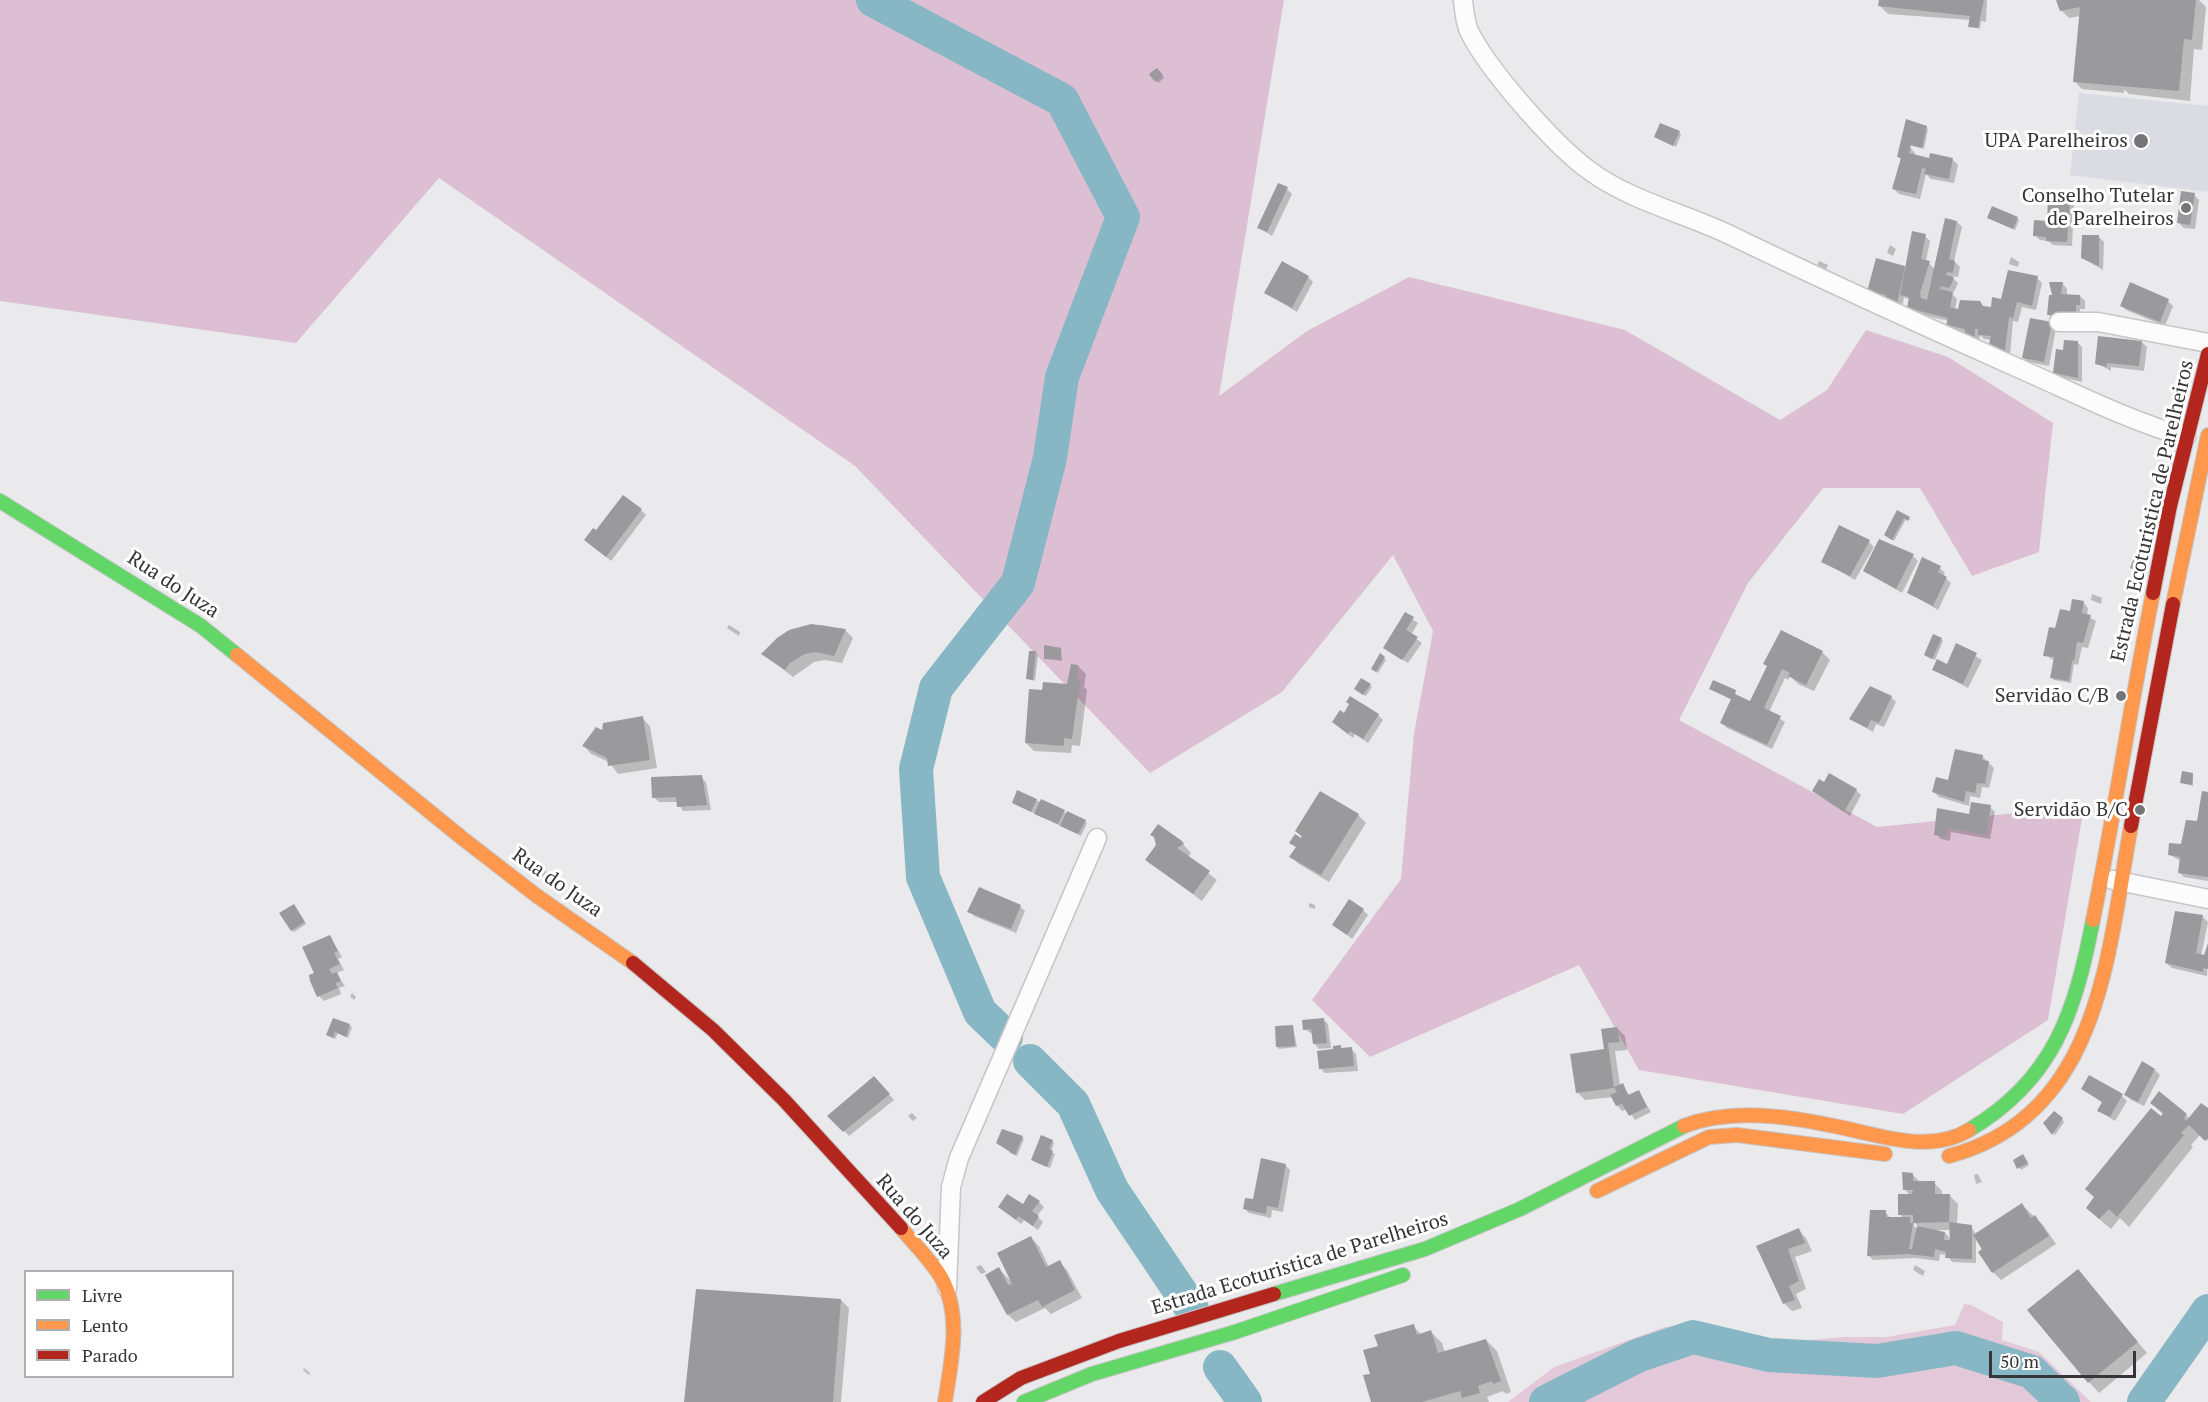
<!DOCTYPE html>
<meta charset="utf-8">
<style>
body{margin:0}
#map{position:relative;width:2208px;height:1402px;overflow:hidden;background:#eaeaec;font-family:"PT Serif",serif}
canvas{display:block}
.legend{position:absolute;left:24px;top:1270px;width:210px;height:108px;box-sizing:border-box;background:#fff;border:2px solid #afafaf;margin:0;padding:8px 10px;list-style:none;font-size:18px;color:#363638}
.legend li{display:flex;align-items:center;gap:12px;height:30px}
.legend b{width:30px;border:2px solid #afafaf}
.scale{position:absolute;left:1989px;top:1351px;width:147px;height:27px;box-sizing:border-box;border:3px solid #363638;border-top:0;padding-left:8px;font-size:18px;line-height:21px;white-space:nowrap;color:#363638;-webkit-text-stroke:4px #fff;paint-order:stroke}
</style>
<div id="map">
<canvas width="2208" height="1402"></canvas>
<ul class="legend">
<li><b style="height:8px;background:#63d668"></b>Livre</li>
<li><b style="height:8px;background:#ff974d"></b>Lento</li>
<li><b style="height:8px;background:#b3261e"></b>Parado</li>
</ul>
<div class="scale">50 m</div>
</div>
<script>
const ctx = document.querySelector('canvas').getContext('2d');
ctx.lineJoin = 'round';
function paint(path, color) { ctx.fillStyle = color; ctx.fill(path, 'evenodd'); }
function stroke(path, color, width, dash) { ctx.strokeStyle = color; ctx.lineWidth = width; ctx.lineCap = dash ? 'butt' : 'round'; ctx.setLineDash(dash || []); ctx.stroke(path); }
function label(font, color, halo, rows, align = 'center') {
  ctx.font = font + ' "PT Serif",serif'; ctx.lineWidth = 6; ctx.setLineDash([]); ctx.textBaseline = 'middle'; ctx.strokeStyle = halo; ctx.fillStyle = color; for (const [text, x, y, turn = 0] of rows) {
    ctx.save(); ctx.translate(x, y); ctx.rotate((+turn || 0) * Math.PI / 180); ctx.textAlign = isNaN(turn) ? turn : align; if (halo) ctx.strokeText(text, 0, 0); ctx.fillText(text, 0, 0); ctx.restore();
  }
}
paint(new Path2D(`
 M2079 93 2208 106V192L2070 175Z`), '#dbdce3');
paint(new Path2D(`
 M1964 1304 1971 1305 2003 1322 2002 1340 2039 1352 2091 1402H1508L1554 1367 1665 1327 1703 1323 1751 1345 1843 1337H1886L1955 1325Z`), '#e3c8da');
paint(new Path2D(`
 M0 0H1284L1219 396 1307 331 1409 277 1625 330 1780 420 1827 390 1866 330 1948 357 2053 423 2039 552 1972 576 1920 488H1823L1748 583 1679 720 1877 827 2084 806 2048 1020 1903 1114 1639 1070 1579 965 1370 1057 1312 1000 1401 879 1414 734 1433 631 1393 555 1282 692 1150 773 855 466 439 178 296 343 0 301Z`), '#dcbfd2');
paint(new Path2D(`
 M1880 0H1987L1986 22 1981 21 1980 29 1970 26 1971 20 1888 14 1880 6Z
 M2058 0H2199L2206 7 2202 50 2194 49 2190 101 2129 94 2124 89V93L2082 89 2074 81 2080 16 2069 18 2061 10Z
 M1157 69 1164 78 1158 83 1151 74Z
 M1907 121 1928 129 1924 149 1908 145 1915 153 1914 156 1930 159 1931 154 1953 160 1958 165 1954 183 1931 179 1926 174 1920 199 1899 194 1894 189 1902 160 1899 157 1901 145 1906 146 1902 142Z
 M1679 132 1681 135 1676 147 1656 137Z
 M1287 189 1292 194 1272 236 1258 227Z
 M2194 195 2199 200 2195 229 2184 228 2178 222Z
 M2069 201 2074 206 2072 246 2053 245 2048 241 2040 240 2035 235Z
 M2017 218 2019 220 2015 230 1991 219Z
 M1957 222 1962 227 1954 261 1960 267 1958 277 1951 276 1958 283 1954 292 1949 291 1957 299 1955 310 1992 308 2037 278 2042 283 2036 310 2022 307 2018 322 2013 321 2010 355 1996 349 1991 343 1992 340 1984 339 1980 335 1979 341 1967 333 1953 330 1948 325 1949 321 1914 313 1909 308 1910 300 1904 297 1902 308 1869 292 1904 267 1906 269 1925 236 1930 241 1926 261 1935 269Z
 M2099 237 2104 242 2103 270 2082 258Z
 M1890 245 1896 249 1893 256 1887 253Z
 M2011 257 2019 262 2018 267 2009 264Z
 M1819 261 1828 265 1825 271 1817 266Z
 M1308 277 1313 282 1297 312 1266 293Z
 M2062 283 2067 289V296H2080L2085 301V309H2080V320H2054L2049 315 2053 296Z
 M2168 301 2173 306 2165 326 2126 310 2121 305Z
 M2051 323 2056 328 2049 366 2028 362 2023 357Z
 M2077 342 2082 347V382L2060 377 2054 372 2064 351Z
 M2142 342 2147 347 2144 371 2111 367V371L2097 363Z
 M641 510 646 515 611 561 586 540Z
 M1898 512 1911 520 1906 519 1894 541 1887 537Z
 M1869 542 1874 547 1855 580 1822 561Z
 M1913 556 1918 561 1902 593 1865 571Z
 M1940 568 1945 573 1943 576 1951 583 1938 610 1909 593Z
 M2092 594 2102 598 2101 604 2091 600Z
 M2083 602 2088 608 2087 616 2096 621 2088 648 2082 647 2078 665 2074 664 2071 683 2054 680 2052 677 2055 661 2045 655 2056 629Z
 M1405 614 1418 623 1411 635 1422 643 1408 663 1390 652Z
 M729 625 740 632 739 636 727 628Z
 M822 625 845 630 853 638 842 663 825 660 814 662 793 677 763 654 799 628Z
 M1941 639 1943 641 1935 660 1928 657 1926 655Z
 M1957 645 1982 660 1968 688 1934 670 1948 666Z
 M1061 649 1062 661 1045 658Z
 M1822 652 1830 660 1814 691 1798 684 1790 676 1788 680 1785 678 1769 712 1785 722 1772 749 1727 728 1722 723 1732 700 1711 689 1735 692 1736 696 1751 703 1768 667Z
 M1036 653 1038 655 1035 681 1028 679Z
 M1384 658 1386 660 1378 673 1375 671Z
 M1078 666 1086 674 1084 687 1087 690 1080 746 1072 745 1071 753 1034 751 1026 743 1043 691 1068 686Z
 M1370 685 1372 687 1366 696 1358 691Z
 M1891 697 1896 702 1884 727 1876 724 1873 732 1851 719Z
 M1344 715H1378L1383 720 1368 743 1355 734 1353 738 1339 727Z
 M642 718 650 726 657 768 618 774 609 762 591 754 584 746 603 733Z
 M1982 756 1994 768 1989 788 1982 787 1980 798 1970 796 1969 806 1939 797 1934 792Z
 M2193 774V786L2182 783Z
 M701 777 706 782 711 810 683 811 678 802H659L654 797Z
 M1856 790 1861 795 1850 816 1814 791Z
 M2208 793V881L2184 877 2179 872 2181 861 2170 855 2182 846 2198 823Z
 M1036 800 1085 821 1087 823 1081 836 1013 803Z
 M1990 807 1995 812 1990 839 1951 832 1950 841 1941 839 1936 834 1939 810 1970 816Z
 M1358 815 1366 823 1329 882 1299 864 1291 857 1297 848 1291 843 1303 838 1296 831Z
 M1181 842 1191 853 1188 857 1217 880 1202 901 1147 860Z
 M544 869 549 874 545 880 540 875Z
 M1309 903 1315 905V909L1309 907Z
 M1020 906 1025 911 1016 933 974 916 969 911Z
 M296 908 306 924 294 932 292 930Z
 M1363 910 1368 915 1352 939 1334 924Z
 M2203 917 2208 922 2201 956 2206 957 2208 945 2207 976 2172 968 2166 963Z
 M330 937 342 957 338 959 344 970 336 973 345 986 339 988 341 994 324 1001 319 996 316 974Z
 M352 993 356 997 354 1000 350 996Z
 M1323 1019 1328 1024 1331 1048 1319 1049 1314 1043 1313 1034 1304 1029Z
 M349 1025 352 1027 348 1038 338 1033 335 1039 328 1035Z
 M1293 1026 1297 1047 1279 1049 1277 1047Z
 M1617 1028 1625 1036 1627 1050 1615 1051 1620 1086 1622 1085 1630 1096 1639 1092 1651 1112 1635 1120 1627 1109 1622 1111 1617 1105 1613 1097 1585 1100 1577 1092 1606 1050 1602 1030Z
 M1340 1046 1343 1049H1351L1356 1054 1358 1071 1325 1073 1320 1068Z
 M2155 1070 2160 1075 2144 1106 2131 1100 2126 1095Z
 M874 1078 894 1100 849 1136 830 1116Z
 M2083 1088 2122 1096 2127 1101 2115 1121 2099 1111 2103 1103Z
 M2152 1103 2186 1115 2190 1119 2208 1110V1141L2201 1134 2191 1145 2193 1147 2129 1227 2120 1218 2111 1229 2098 1218 2164 1115Z
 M912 1113 917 1118 913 1121 908 1116Z
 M2062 1119 2064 1122 2055 1135 2045 1123Z
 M1022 1137 1024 1139 1017 1156 1010 1153 1008 1149Z
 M1052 1141 1054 1143 1051 1152 1055 1154 1050 1168 1035 1162 1033 1160Z
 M2025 1158 2029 1165 2021 1170 2015 1160Z
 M1285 1165 1290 1170 1283 1212 1272 1210 1271 1218 1249 1213 1244 1208Z
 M1912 1174 1921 1183H1934L1942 1191V1196H1950L1958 1204 1957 1224 1971 1226 1976 1235 2022 1205 2043 1225 2056 1244 2001 1280 1993 1272 1976 1238V1263L1952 1262 1947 1255 1940 1254 1939 1261 1915 1258 1873 1260 1868 1255 1885 1211 1890 1218 1904 1219 1900 1214 1911 1196 1904 1189ZM1914 1222 1923 1231 1921 1233 1914 1226ZM1937 1230H1951L1952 1240 1945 1233Z
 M1978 1174 1982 1182 1976 1184 1974 1175Z
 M1039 1202 1044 1207 1037 1216 1043 1222 1038 1230 1024 1220 1021 1224 1000 1207 1023 1206Z
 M1798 1230 1806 1238 1812 1251 1795 1257 1806 1289 1796 1294 1802 1308 1792 1311 1784 1303 1758 1247Z
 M1031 1238 1039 1246 1049 1267 1059 1262 1067 1270 1082 1298 1051 1314 1045 1308 1016 1322 1008 1315 987 1276 999 1269 1012 1282Z
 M981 1265 986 1272 981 1274 976 1267Z
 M1915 1265 1925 1271 1923 1276 1913 1270Z
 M2078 1271 2147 1353 2099 1393 2089 1382Z
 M841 1300 849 1308 841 1402H686Z
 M1413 1326 1422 1335 1431 1332 1442 1343 1445 1353 1486 1340 1497 1351 1511 1392 1506 1394 1503 1391 1487 1397 1489 1402H1373L1372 1375 1379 1347Z
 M304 1368 310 1373 309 1375 303 1370Z`), '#0003');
stroke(new Path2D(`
 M873 0 1062 100 1123 217 1062 377 1050 458 1018 583 936 688 916 769 923 877 980 1012 1006 1037
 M1030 1061 1073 1104 1112 1190 1192 1309
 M1220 1367 1245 1402
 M1546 1402 1637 1356 1693 1337 1769 1355 1877 1361 1956 1348 2032 1372 2063 1402
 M2144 1402 2208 1311`), '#87b7c5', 34);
paint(new Path2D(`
 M1879 0H1984L1978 28 1968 27 1970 16 1878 6Z
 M2056 0H2196L2192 40 2184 39 2179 91 2073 82 2080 7 2060 11Z
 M1157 68 1163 75 1155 82 1149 74Z
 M1906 119 1927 126 1922 148 1911 145 1909 153 1929 158 1930 153 1953 158 1949 179 1924 174 1926 169 1922 168 1916 194 1892 189 1901 158 1897 157Z
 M1660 123 1680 131 1673 146 1654 137Z
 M1278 183 1288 187 1267 232 1257 228Z
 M2181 191 2195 193 2190 225 2177 223Z
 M2048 198 2070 199 2067 242 2046 241V237L2033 236 2034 220 2047 221Z
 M1992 206 2018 217 2013 229 1987 218Z
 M1945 218 1957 221 1949 259 1955 261 1953 273 1947 272 1946 275 1954 277 1952 283 1949 288 1941 286 1940 289 1953 292 1950 307 1958 309 1960 300 1980 301 1983 306 1991 307 1992 297 2001 299 2008 270 2038 276 2032 306 2017 302 2013 318 2009 317 2005 351 1989 344 1991 336 1978 335V329H1975V337L1965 333V329L1946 325 1948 318 1907 308 1909 297 1900 295 1912 231 1926 234 1921 259 1930 261 1920 293 1921 298 1927 300Z
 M2082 235H2099V266L2081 258Z
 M1876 258 1905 266 1897 304 1885 299 1886 295 1867 292Z
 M1282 261 1309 276 1292 308 1264 293Z
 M2049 282H2063L2061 294 2080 295V305H2076V315H2047L2049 295H2052Z
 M2130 282 2169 299 2160 322 2120 306Z
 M2030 318 2052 322 2044 362 2022 358Z
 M2098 336 2142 341 2139 366 2107 363 2106 367 2095 364Z
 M2064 340 2078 341V378L2053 373 2056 349 2063 350Z
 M623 495 642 509 606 557 584 540 593 528 596 530Z
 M1897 510 1910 517 1908 521 1904 518 1892 540 1884 535Z
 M1839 525 1870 540 1850 576 1821 562Z
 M1879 539 1914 554 1896 589 1863 571Z
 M1922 557 1941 566 1938 572 1947 577 1933 606 1907 593Z
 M2134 558 2145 561 2141 572 2130 568Z
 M2072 599 2084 601 2082 613 2091 615 2083 643 2077 642 2074 661 2063 659 2072 661 2069 681 2050 678 2054 657 2043 656 2049 627 2055 628 2060 609 2070 611Z
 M1405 612 1414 617 1406 630 1418 637 1402 660 1383 648Z
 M811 624 846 629 834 656 816 652 805 654 790 663 785 670 761 654 777 638 789 630Z
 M1781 630 1823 651 1806 685 1788 676 1790 673 1782 669 1764 708 1781 716 1767 745 1720 723 1731 699 1709 689 1713 680 1736 690 1735 694 1750 701 1767 666 1763 664Z
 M1933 634 1942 638 1932 659 1924 655Z
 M1956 643 1977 653 1963 684 1932 670 1937 659 1947 664Z
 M1044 645 1061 648V660L1044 659Z
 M1029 651H1036L1033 680 1026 679Z
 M1380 653 1385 657 1376 672 1371 669Z
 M1071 664 1078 665 1077 680 1080 681 1072 739 1064 738V746L1025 743 1029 689 1042 690 1043 682 1067 684Z
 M1361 678 1371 684 1363 695 1354 689Z
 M1870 686 1892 696 1879 723 1871 720 1867 728 1849 719Z
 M1350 696 1379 714 1363 739 1350 731 1348 734 1332 722 1340 710 1344 713 1349 704 1346 702Z
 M643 716 650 760 608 766 607 758 582 746 596 727 602 730 603 723Z
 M1955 749 1983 755 1982 760 1989 761 1985 784 1977 783 1975 793 1966 791 1964 802 1932 792 1936 777 1948 780Z
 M2182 771 2193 773 2192 785 2180 783Z
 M1829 773 1857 789 1844 812 1812 791 1819 779 1824 782Z
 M702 775 707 805 677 807 676 797 652 798 651 777Z
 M1017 790 1037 799 1031 812 1012 803Z
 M1320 791 1359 814 1321 875 1289 857 1296 847 1289 843 1295 834 1301 838 1302 836 1295 831Z
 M2202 791 2208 792V877L2178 873 2180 857 2168 855 2169 843 2181 844 2186 820 2197 821Z
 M1041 799 1065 810 1058 824 1034 814Z
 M1971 802 1991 805 1986 835 1947 828 1945 837 1934 835 1937 808 1969 814Z
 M1067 811 1086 820 1078 834 1060 826Z
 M1158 824 1182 841 1184 844 1177 848 1210 871 1193 894 1145 860 1156 845 1154 837 1150 835Z
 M979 887 1021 905 1011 929 967 912Z
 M1349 899 1364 909 1347 935 1332 925Z
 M294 904 305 922 291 931 279 913Z
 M2175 911 2203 915 2196 953 2204 955 2208 943V969L2203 968V972L2165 963Z
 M330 935 338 951 334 953 340 964 329 969 332 974 337 972 341 981 335 983 338 988 317 997 310 981 309 975 314 973 302 947Z
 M333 1018 350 1024 346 1037 335 1032 333 1038 326 1035Z
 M1324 1018 1327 1043 1313 1044 1311 1029 1303 1030 1302 1020Z
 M1293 1025 1295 1046 1276 1047 1275 1026Z
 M1617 1027 1620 1042 1608 1043 1614 1088 1576 1093 1570 1054 1604 1049 1601 1029Z
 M1341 1045V1048L1352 1047 1354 1066 1319 1069 1317 1051 1333 1049V1046Z
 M2142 1061 2155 1069 2138 1102 2124 1095Z
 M2089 1075 2123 1094 2110 1117 2097 1111 2102 1102 2081 1089Z
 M874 1076 890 1094 843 1132 827 1116Z
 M1623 1083 1628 1095 1639 1090 1647 1107 1629 1116 1622 1104 1616 1106 1610 1095 1617 1092 1614 1087Z
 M2159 1091 2187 1114 2184 1118 2186 1121 2201 1103 2208 1108V1138L2205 1141 2189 1125 2181 1133 2184 1135 2117 1217 2109 1209 2099 1219 2086 1208 2094 1197 2085 1189 2151 1108 2161 1116 2163 1113 2150 1103Z
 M2054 1111 2063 1118 2052 1135 2043 1123Z
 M1002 1129 1023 1136 1015 1155 996 1143Z
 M1041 1135 1053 1140 1049 1149 1053 1151 1047 1167 1031 1160Z
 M2023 1154 2028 1163 2017 1169 2013 1160Z
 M1261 1158 1286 1164 1278 1208 1267 1206 1266 1214 1243 1209 1245 1198 1253 1199Z
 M1902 1172 1913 1173V1181H1935V1194H1950L1949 1222 1913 1223V1215H1898V1194H1912L1913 1190H1903Z
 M1007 1194 1023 1204 1029 1194 1040 1201 1032 1211 1039 1216 1033 1226 1018 1216 1016 1220 998 1207Z
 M2022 1203 2031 1218 2035 1215 2049 1236 1992 1273 1978 1252 1982 1249 1973 1235Z
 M1870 1210H1886V1217H1910V1223H1913L1909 1249H1912L1917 1226 1945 1232 1944 1240H1950L1949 1222 1972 1225V1259L1945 1258 1946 1252 1935 1249 1934 1257 1909 1254 1867 1256Z
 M1799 1228 1805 1243 1788 1249 1799 1281 1789 1286 1795 1300 1783 1304 1756 1246Z
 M1031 1236 1046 1267 1060 1260 1075 1290 1042 1307 1038 1300 1007 1315 985 1275 999 1267 1008 1285 1012 1284 997 1253Z
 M2078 1269 2138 1342 2088 1383 2027 1310Z
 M696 1289 841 1299 833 1402H684Z
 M1414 1324 1417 1335 1431 1330 1438 1353 1486 1339 1501 1381 1493 1384 1492 1381 1478 1386 1480 1393 1462 1398 1460 1391 1422 1402H1371L1363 1375 1370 1374 1363 1350 1378 1346 1374 1335Z`), '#9a9a9c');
const street = new Path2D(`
 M1463 0C1464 10 1465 22 1469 31 1488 70 1555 146 1590 171 1631 201 1684 213 1730 235 1825 281 1922 325 2018 368 2073 392 2129 421 2186 437
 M2059 322H2098L2208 343
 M2113 880 2208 899
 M947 1288 951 1187 959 1158 1097 838`);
const fast = new Path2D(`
 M0 501 201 626 237 655
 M1969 1130C2054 1080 2075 1012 2093 920
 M1274 1294 1425 1249 1520 1209 1684 1126
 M1024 1402 1092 1374 1235 1332 1403 1275`);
const slow = new Path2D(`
 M2173 604 2208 435
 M237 655 462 838 537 896 633 963
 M2093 920C2115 811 2131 702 2153 593
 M1684 1126C1731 1108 1787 1116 1834 1126 1877 1134 1928 1155 1969 1130
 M1949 1156C2101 1115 2107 955 2131 826
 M1597 1191 1709 1137 1737 1135 1885 1154
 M901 1228C914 1244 932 1261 942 1279 962 1317 951 1362 945 1402`);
const jam = new Path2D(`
 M2153 593 2170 506 2208 354
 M2131 826 2173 604
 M633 963 713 1030 784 1100 901 1228
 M983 1402 1021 1378 1119 1341 1274 1294`);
stroke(street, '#c6c6c8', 21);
stroke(fast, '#c6c6c8', 16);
stroke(slow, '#c6c6c8', 16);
stroke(jam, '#c6c6c8', 16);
stroke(street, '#fcfcfc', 18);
stroke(fast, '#63d668', 14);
stroke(slow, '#ff974d', 14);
stroke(jam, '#b3261e', 14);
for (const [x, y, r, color] of [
 [2141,141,8,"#757577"],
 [2186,208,6,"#757577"],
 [2121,696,6,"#757577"],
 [2140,810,6,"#757577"]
]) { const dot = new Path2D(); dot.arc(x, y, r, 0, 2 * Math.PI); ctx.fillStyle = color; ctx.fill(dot); stroke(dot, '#fff', 2); }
label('20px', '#363638', '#fff', [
 ["UPA Parelheiros",2128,141],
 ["Conselho Tutelar",2174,196],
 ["de Parelheiros",2174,219],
 ["Servidão C/B",2109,696],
 ["Servidão B/C",2128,810]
], 'right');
label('20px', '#363638', '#fff', [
 ["Estrada Ecoturistica de Parelheiros",2153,511,-77],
 ["Rua do Juza",173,585,33],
 ["Rua do Juza",557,883,35],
 ["Rua do Juza",914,1217,49],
 ["Estrada Ecoturistica de Parelheiros",1300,1264,-17]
]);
</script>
